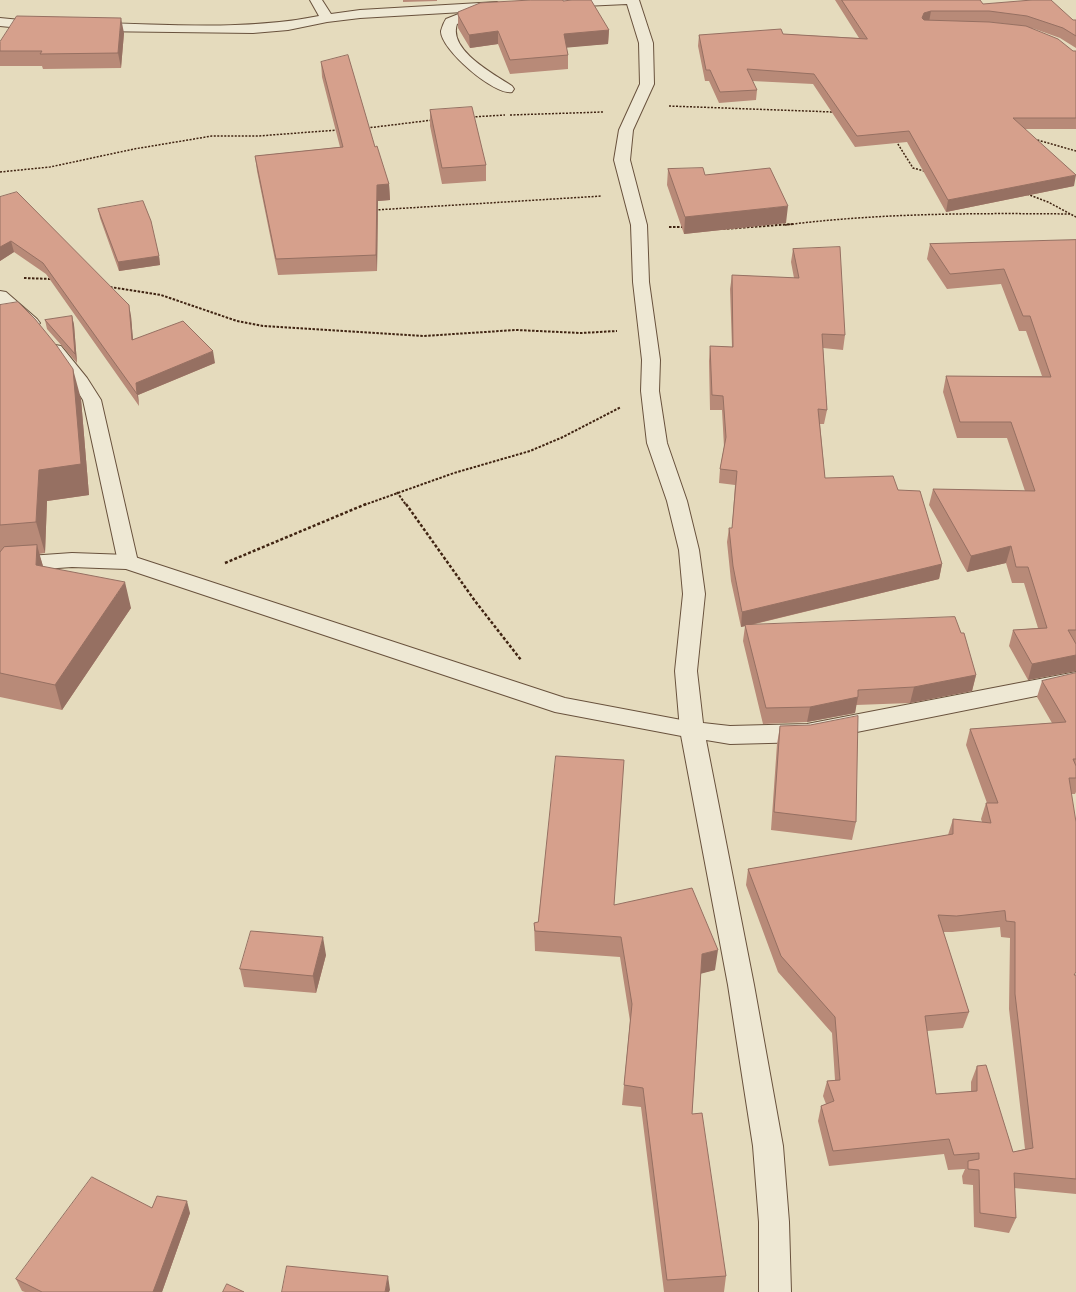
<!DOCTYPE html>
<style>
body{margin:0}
canvas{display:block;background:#e5dbbd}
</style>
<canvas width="1076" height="1292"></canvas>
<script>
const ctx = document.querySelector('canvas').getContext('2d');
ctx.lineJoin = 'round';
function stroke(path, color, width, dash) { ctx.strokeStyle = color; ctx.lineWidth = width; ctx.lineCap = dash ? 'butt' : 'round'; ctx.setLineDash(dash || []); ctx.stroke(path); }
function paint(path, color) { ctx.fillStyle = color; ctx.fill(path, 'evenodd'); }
const service = new Path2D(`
 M486 3 492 7 491 10 457 24C448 50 494 74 512 86L514 89 512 92C495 96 440 49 441 31 442 27 444 22 446 19Z
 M72 553 128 555 135 557 565 698 692 722 700 724 704 730 700 736 692 738 555 712 126 569 72 567 0 572V558Z`);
const minor = new Path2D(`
 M310 0H322L331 14 360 10 497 2 503 6 497 10 360 18 327 22 288 30 253 33 93 31 88 30 86 27 88 24 93 23C168 24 245 31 319 16Z
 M559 0H639L653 43 654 84 633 130 630 160 647 225 649 282 660 360 659 391 667 443 687 501 699 550 705 594 697 671 703 723 730 726 807 724 1076 672V688L807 742 730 744 706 740 754 985 783 1146 789 1222 791 1292H759V1222L753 1146 728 985 680 730 675 671 683 594 679 550 667 501 647 443 641 391 642 360 633 282 631 225 614 160 619 130 640 84 639 43 627 4 562 7 556 3Z
 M0 18 41 22 46 23 48 26 46 29 41 30 0 26Z
 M0 291 6 292 37 319 40 323 37 327C22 330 11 314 0 305Z
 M55 345 61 346 87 378 101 400 138 562 135 567 128 569 121 567 118 562 83 400 73 384 46 350 49 346Z`);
stroke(service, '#69523d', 2);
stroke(minor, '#69523d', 2);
stroke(new Path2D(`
 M669 106 833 112
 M510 115 603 112
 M472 117 505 115
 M367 128 433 120
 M1034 139 1076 151
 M896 141 913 168 924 171
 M0 172 50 167 134 149 212 136H258L338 130
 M1027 194 1048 202 1076 217
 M375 210 602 196
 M785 225C880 213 976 213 1071 214`), '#402412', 1.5, [2, 1.5]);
stroke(new Path2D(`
 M669 227H684
 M723 229 793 224
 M24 278 51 279
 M110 287 161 295 237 321 263 326 423 336 516 330 581 333 617 331
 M397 492 406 505
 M364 505 454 473 530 451 563 437 621 407`), '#402412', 2, [2.5, 1.5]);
stroke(new Path2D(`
 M406 504 475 601 521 660
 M225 563 366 504`), '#402412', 2.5, [3, 2]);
paint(service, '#eee8d4');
paint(minor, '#eee8d4');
paint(new Path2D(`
 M403 0H437V1L403 2Z
 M835 0H980L983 4 1073 20H1076V48L1060 38 1032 28 1073 51H1076V129H1025L1074 186 946 212 907 142 855 147 813 84 752 81 757 90 756 100 719 103 709 81H705L698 46 699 35 783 34 859 38ZM967 22H987L1024 26Z
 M563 1 609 30 608 44 566 47 568 55V69L510 74 498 44 470 48 458 28V15Z
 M124 33 121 68 43 69 42 66H0V42Z
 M321 62 375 147 389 184 390 200 378 201 377 271 278 275 257 171 255 156 340 147 322 77Z
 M430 110 486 165V181L442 184 430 126Z
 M668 169 705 175 786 223 684 234 667 185Z
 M0 197 131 316 133 340 215 363 138 395 139 406 46 274 14 252 0 261Z
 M98 209 159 256 160 265 119 271 100 218Z
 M1076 240V671L1028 680 1009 646 1013 630 1038 628 1024 583H1012L1006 563 967 572 929 505 933 489 1025 491 1007 438H957L943 392 946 376H1042L1026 331H1019L1001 284 947 289 927 259 930 244Z
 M793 249 845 335 843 350 823 348 827 410 824 424H820L825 478 898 490 942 564 939 579 751 625 976 675 972 691 910 703 856 705 855 713 807 722 763 724 743 641 745 626 741 627 731 581 727 542 729 528H732L735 485 719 483 720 469 724 447 722 410H710L709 361 710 346 732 347 730 289 732 275 794 278 791 262Z
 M0 305 81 399 89 495 47 501 45 553 39 554 43 566 131 608 62 710 0 697Z
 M72 316 74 325 77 363 47 329 45 320Z
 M1076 673V792L1075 794H1071L1075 975 1076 976V1194L1014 1188 1016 1218 1009 1233 974 1227 973 1185 963 1184 962 1176 965 1169 948 1170 944 1154 829 1166 818 1121 821 1106 826 1104 823 1096 827 1081 835 1080 832 1033 778 972 746 885 748 869 948 835 953 819 982 822 981 819 986 803H987L966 745 970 729 1052 723 1037 697 1042 681ZM1000 927 1001 937 1010 938 1009 1009 1025 1149 1013 1152 977 1066 971 1082V1092L936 1094 927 1031 963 1028 969 1012 943 932H952Z
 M780 726 856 822 852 840 771 830 777 744Z
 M614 905 715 970 701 973 692 1114 726 1276 724 1292H664L641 1107 622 1105 624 1085 630 1021 620 957 535 951 534 923Z
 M326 955 316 993 244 987 240 969Z
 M152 1208 190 1213 162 1292H25L22 1291 16 1279Z`), '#b88a78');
paint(new Path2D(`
 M931 11 929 22 923 23 922 18 924 13Z
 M121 18 124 33 121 68 118 53Z
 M609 30 608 44 563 48 564 34Z
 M498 31V44L470 48 469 35Z
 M1076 175 1074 186 946 212 948 200Z
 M389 184 390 200 378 201 377 271 376 255 377 185Z
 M788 206 786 223 684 234 685 217Z
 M11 241 14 252 0 261V247Z
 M159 256 160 265 119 271 118 262Z
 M129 305 131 316 134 352 132 340Z
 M72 316 74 325 77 363 75 354Z
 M213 351 215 363 138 395 139 406 137 394 136 383Z
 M73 369 81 399 89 495 47 501 45 553 36 522 39 470Z
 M37 545 44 570 36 565Z
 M1011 546 1006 563 967 572 971 556Z
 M942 564 939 579 741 627 742 612Z
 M125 582 131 608 62 710 55 685Z
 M1076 655V671L1028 680 1032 664Z
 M976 675 972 691 910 703 914 687Z
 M858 697 855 713 807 722 810 707Z
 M323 937 326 955 316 993 313 976Z
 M718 950 715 970 700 974 702 954Z
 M187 1201 190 1213 162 1292H153Z
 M388 1276 390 1290 389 1292H385Z`), '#967062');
const building = new Path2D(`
 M531 0H563V1L572 0H591L609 30 564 34 568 55 510 60 498 31 469 35 458 15V12L480 3Z
 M842 0H980L983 4 1032 0H1051L1073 20H1076V36L1063 28 1027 16 989 11H931L924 13 922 18 924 20 989 22 1026 26 1058 39 1073 51H1076V118H1013L1076 175 948 200 909 131 857 136 814 74 747 69 757 90 720 92 710 70H706L699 35 781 29 783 34 867 39Z
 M17 16 121 18 118 53 40 54 42 51H0V42Z
 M348 55 375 147 377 146 389 184 377 185 376 255 276 259 255 156 343 147 321 62Z
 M472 107 486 165 442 168 430 110Z
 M703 168 705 175 770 168 788 206 685 217 668 169Z
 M17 192 129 305 132 340 183 321 213 351 136 383 137 394 43 263 11 241 0 247V197Z
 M143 201 151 221 159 256 118 262 98 209Z
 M1076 240V630H1068L1076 644V655L1032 664 1013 630 1047 628 1028 567H1016L1011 546 971 556 933 489 1035 491 1011 422H960L946 376 1051 377 1030 316H1023L1004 269 950 274 930 244Z
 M840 247 845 335 822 334 827 410 818 409 825 478 893 476 898 490 920 491 942 564 742 612 733 566 729 528H732L737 471 720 469 726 437 723 396 712 395 710 346 733 347 732 275 799 278 793 249Z
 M18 302 35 319 57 346 73 369 81 464 39 470 36 522 0 525V305Z
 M72 316 75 354 45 320Z
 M37 545 36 565 125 582 55 685 0 673V552L4 547Z
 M955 617 961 633H964L976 675 914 687 858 690V697L810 707 766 708 745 625Z
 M1076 673V759H1073L1076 766V778H1069L1076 822V972L1074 975H1076V1179L1014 1173 1016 1218 980 1213 979 1170 968 1169V1161L979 1159V1153L954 1155 949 1139 833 1151 821 1106 834 1101 827 1081 840 1080 835 1017 781 956 748 869 953 834V819L991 823 986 803H998L970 729 1066 722 1042 681ZM1005 911 1006 921 1015 922V994L1033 1148 1013 1152 986 1065 977 1066V1091L936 1094 925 1016 969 1012 938 915 956 916Z
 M858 716 856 822 774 812 780 726 810 725Z
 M556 756 624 760 614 905 692 888 718 950 702 954 692 1114 702 1113 726 1276 667 1280 643 1088 624 1085 632 1004 621 937 535 931 534 923 538 922Z
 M251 931 323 937 313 976 240 969Z
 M92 1177 152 1208 157 1196 187 1201 153 1292H42L16 1279Z
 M287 1266 388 1276 385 1292H282Z
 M227 1284 244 1292H223Z`);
paint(building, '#d6a08c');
stroke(building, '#967062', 1);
</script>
